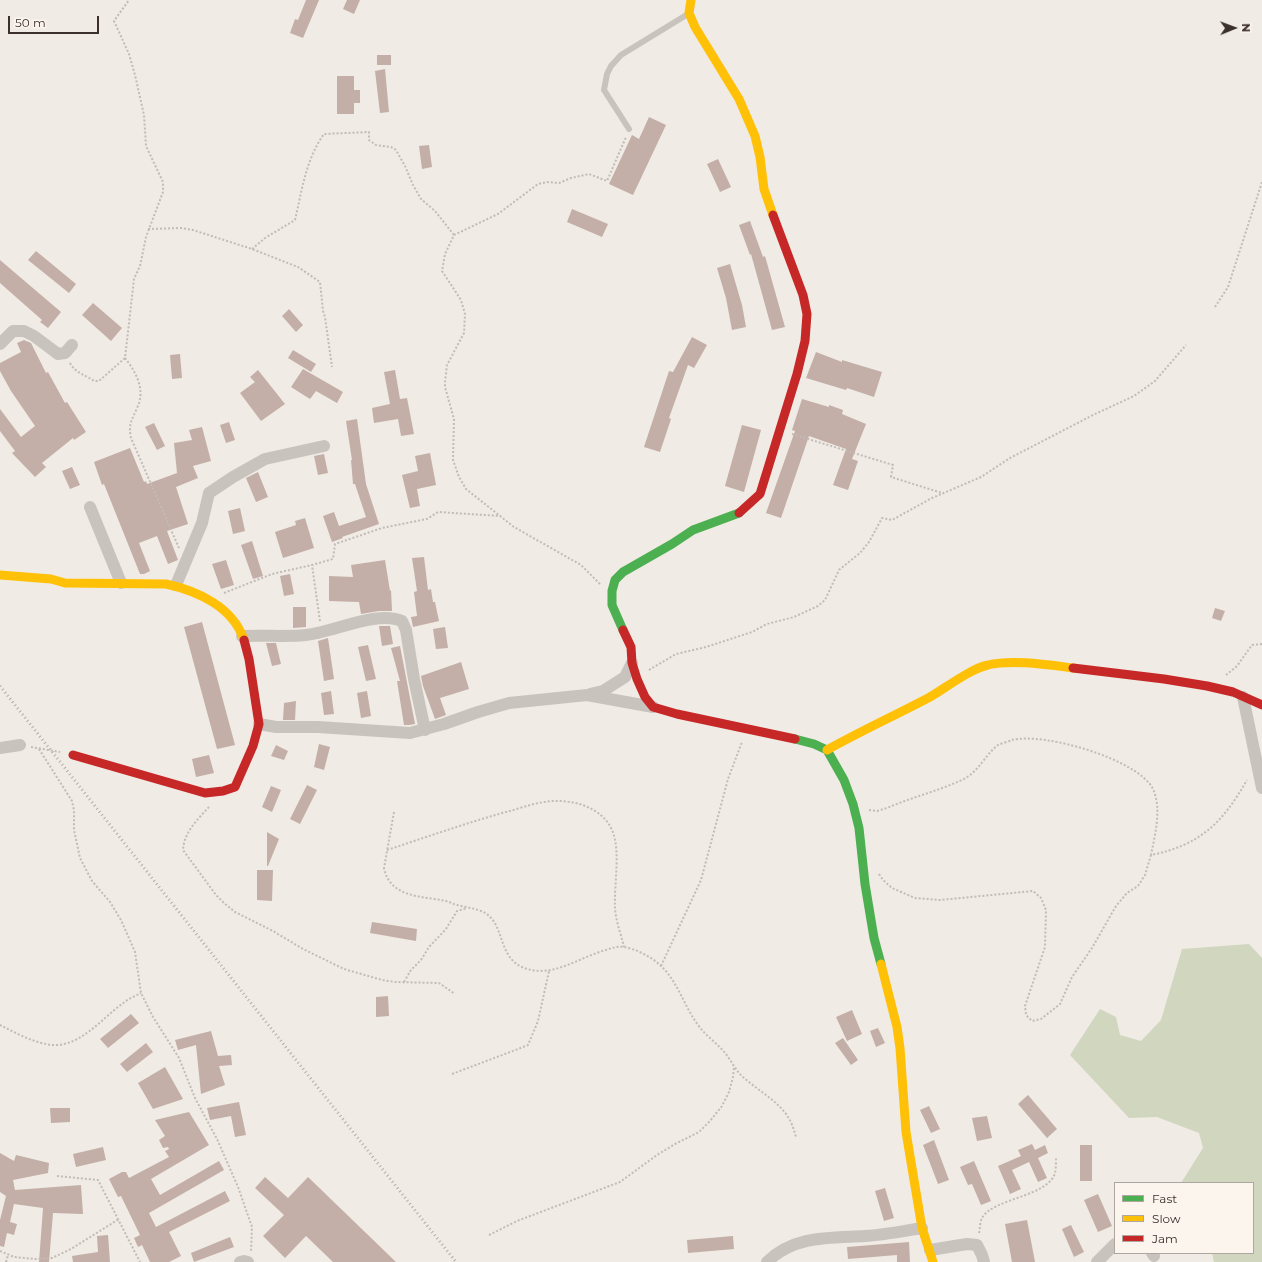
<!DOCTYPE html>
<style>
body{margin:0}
#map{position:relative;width:1262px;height:1262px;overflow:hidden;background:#f0ebe5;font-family:Montserrat,sans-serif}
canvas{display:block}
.legend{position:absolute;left:1114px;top:1182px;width:140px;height:72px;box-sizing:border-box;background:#fbf5ee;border:1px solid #aea6a0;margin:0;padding:5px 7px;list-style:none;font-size:12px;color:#3b302b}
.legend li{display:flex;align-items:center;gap:8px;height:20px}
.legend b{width:20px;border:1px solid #aea6a0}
.north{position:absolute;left:1214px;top:8px;width:40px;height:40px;-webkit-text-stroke:3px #fbf5ee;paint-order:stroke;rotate:89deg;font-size:11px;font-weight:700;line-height:16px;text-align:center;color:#3b302b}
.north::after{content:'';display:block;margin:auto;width:14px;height:18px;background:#3b302b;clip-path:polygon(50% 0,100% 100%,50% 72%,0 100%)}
.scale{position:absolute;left:8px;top:16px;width:91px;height:18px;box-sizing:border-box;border:2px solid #3b302b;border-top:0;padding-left:5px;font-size:12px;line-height:14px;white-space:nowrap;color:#3b302b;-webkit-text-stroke:3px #fbf5ee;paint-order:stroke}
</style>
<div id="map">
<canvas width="1262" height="1262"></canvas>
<ul class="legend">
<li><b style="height:5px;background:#4caf50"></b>Fast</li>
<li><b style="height:5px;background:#ffc107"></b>Slow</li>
<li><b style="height:5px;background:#c62828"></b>Jam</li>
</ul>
<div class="north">N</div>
<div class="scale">50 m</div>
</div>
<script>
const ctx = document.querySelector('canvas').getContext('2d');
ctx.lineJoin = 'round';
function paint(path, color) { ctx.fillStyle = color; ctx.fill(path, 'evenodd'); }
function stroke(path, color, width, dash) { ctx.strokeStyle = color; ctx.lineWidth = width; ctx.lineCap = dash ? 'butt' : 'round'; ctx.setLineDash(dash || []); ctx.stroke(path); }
paint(new Path2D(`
 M1249 944 1262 958V1262H1214L1212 1253H1253V1183H1181L1203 1148 1199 1133 1157 1117 1129 1118 1070 1055 1100 1009 1116 1017 1120 1035 1141 1041 1161 1020 1182 949Z`), '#d1d6bf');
paint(new Path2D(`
 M306 0H319L303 38 290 33 295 19 298 20Z
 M347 0H360L354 14 343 9Z
 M377 55H391V65H377Z
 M385 69 389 112 380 113 375 71Z
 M337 76H354V90H360V103H354V114H337Z
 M649 117 666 125 633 195 609 184 632 135 639 139Z
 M429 145 432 167 422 169 419 146Z
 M718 159 731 187 720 192 707 164Z
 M572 209 608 224 602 237 567 222Z
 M750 221 763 257 765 256 785 327 772 330 751 254 750 255 739 225Z
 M36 251 76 284 69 293 28 260Z
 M0 260 61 312 48 328 40 322 42 320 0 283Z
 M730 264 742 305 746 327 732 330 726 298 717 268Z
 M93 303 122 328 111 341 82 315Z
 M289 309 303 325 296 332 282 316Z
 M692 337 707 345 694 368 688 365 669 418 671 419 660 452 644 447 669 371 673 372Z
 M24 340 31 343 46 373 48 372 65 403 67 402 86 432 74 440 73 438 42 463 46 467 35 477 12 453 15 451 0 431V409L21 437 35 426 11 391 0 371V363L21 352 17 343Z
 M293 350 316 364 311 372 288 358Z
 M816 352 842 362V360L882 372 874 397 847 388 846 390 806 378Z
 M180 354 182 378 172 379 170 355Z
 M303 369 343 392 337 403 316 391 310 399 291 387Z
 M258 370 285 404 261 421 240 393 255 382 250 377Z
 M395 370 400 399 407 398 414 434 401 436 398 419 374 423 372 408 390 404 384 372Z
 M802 399 829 407V405L843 410 842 414 866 424 852 459 858 461 848 490 833 485 846 449 809 436 781 518 766 513 795 431 792 430Z
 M357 419 366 484 379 524 342 537 343 538 332 542 323 516 334 512 339 526 366 517 355 484H353L351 460H352L346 421Z
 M229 422 235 440 226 443 220 425Z
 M154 423 165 446 157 450 145 427Z
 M742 425 761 430 744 492 725 486Z
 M202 427 211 461 193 466 198 478 176 487 188 524 167 531 178 560 168 564 157 536 139 543 150 571 144 574H140L104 484 102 485 94 462 130 448 144 482 146 481 147 484 177 473 174 443 192 440 189 430Z
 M430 453 436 485 417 489 420 506 410 508 402 475 418 471 415 456Z
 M324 454 328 473 318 475 314 456Z
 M72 467 80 485 70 489 62 471Z
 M258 472 268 497 256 502 246 478Z
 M240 508 245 531 233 534 228 511Z
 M305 518 314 548 283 558 275 532 296 525 295 521Z
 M252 541 263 576 253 579 241 545Z
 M424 557 428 590 431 589 433 602H435L439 621 413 627 411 617 417 616 414 592 417 591 412 558Z
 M226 560 234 585 221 589 212 564Z
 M385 560 390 591 391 590 392 611H379L361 614 359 602 329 601V576L353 577 351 565Z
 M290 574 294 594 284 596 280 576Z
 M293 607H306V627L293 628Z
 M1215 608 1225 611 1221 621 1212 618Z
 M202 622 235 745 217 749 184 627Z
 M379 626H390L393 644 382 646Z
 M445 627 448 648 436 649 433 629Z
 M328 638 334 679 324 681 318 641Z
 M266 643H276L281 664 272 666Z
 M368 645 376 679 366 681 358 647Z
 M400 646 415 724 409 725H404L397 681H400L391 648Z
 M461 662 469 689 440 698 446 715 435 719 423 686 421 676Z
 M331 691 334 714 324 715 321 693Z
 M367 691 371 716 361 718 357 693Z
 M296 701 295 720H283L284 703Z
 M319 744 330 747 324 770 314 767Z
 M276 745 288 751 284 760 271 756Z
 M209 755 214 773 196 777 192 759Z
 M307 785 317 790 300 824 290 819Z
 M271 786 281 790 272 812 262 807Z
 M267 832 279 839 268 866H267Z
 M257 870H273L272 901 257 900Z
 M372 922 417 929 416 941 370 933Z
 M388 996 389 1016 376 1017V997Z
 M852 1010 862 1034 847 1041 836 1017Z
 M131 1014 139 1023 108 1048 100 1039Z
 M878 1028 885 1043 876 1047 870 1031Z
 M211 1031 218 1056 231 1055 232 1065 219 1066 225 1085 201 1094 196 1045 178 1050 175 1040Z
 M843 1038 858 1060 851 1065 835 1043Z
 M146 1043 153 1052 127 1072 120 1064Z
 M165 1067 183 1099 153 1109 138 1083Z
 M1028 1095 1057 1129 1047 1138 1018 1104Z
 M239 1102 246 1135 235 1137 231 1116 210 1120 207 1108Z
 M929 1106 940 1129 931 1133 920 1110Z
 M50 1108H70V1122L51 1123Z
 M189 1112 209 1145 151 1179 160 1195 219 1161 224 1170 149 1213 156 1227 225 1191 230 1201 169 1232 181 1256 169 1262H150L142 1245 138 1247 134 1238 140 1235 121 1196 118 1197 109 1179 122 1172H126L129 1178 169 1157 165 1151 169 1149 168 1147 163 1148 159 1140 165 1136 155 1120Z
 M987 1116 992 1138 977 1141 972 1118Z
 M934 1140 949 1180 938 1184 923 1145Z
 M1032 1144 1035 1150 1045 1145 1048 1153 1038 1158 1047 1178 1038 1182 1029 1162 1012 1170 1021 1189 1010 1194 998 1166 1021 1156 1018 1150Z
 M1080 1145H1092V1181H1080Z
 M103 1147 106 1160 76 1167 73 1154Z
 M0 1153 14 1161 16 1155 49 1163 48 1173 13 1180 15 1190 81 1185 83 1214 53 1213 49 1262H39L43 1208 14 1204 10 1222 17 1224 14 1235 7 1233 4 1247 0 1246V1220L6 1196 0 1192Z
 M974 1161 991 1201 981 1205 972 1184 968 1185 960 1167Z
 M265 1177 288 1198 308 1177 396 1262H333L306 1236 285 1258 263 1236 284 1215 255 1188Z
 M885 1188 894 1218 884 1221 875 1191Z
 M1098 1194 1112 1226 1098 1232 1084 1200Z
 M1027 1220 1035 1262H1012L1005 1224Z
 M1071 1225 1084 1252 1074 1257 1062 1229Z
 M108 1235 110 1262H73L72 1256 98 1252 97 1236Z
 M733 1236 734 1249 688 1253 687 1240Z
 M230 1237 234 1247 194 1262 191 1253Z
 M909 1242 910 1262H897V1255L848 1259 847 1247Z`), '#c3afa7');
stroke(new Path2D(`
 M148 229 181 228 193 230 252 249 298 267 320 282 323 311 325 317 332 367
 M252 249 265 238 295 220C302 190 306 159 324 134L369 132V140L376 145 391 147 396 150 405 166 413 185 421 199 435 211 454 235
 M1215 307 1228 287 1262 182
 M125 358C136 372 146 390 137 408 132 420 128 424 131 438L179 548
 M70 363C75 373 86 375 94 381H99L125 358 134 279 140 266 146 237 163 192V182L146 146 144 115 135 75 129 54 114 21 129 0
 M792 434 893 465 891 477 942 493
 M600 584 581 565 514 527 466 489 459 477 453 460 454 419 445 387V382L447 365 464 333 465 314 461 300 442 271 445 254 454 235 498 214 538 184 547 182 559 183 571 178 589 174 607 181 626 137
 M224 593 272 574 312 565
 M320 621 312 565 333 559 335 544 382 528 427 519 438 512 501 516
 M649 670 676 654 706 647 752 632 767 624 794 617 818 606 825 600 839 570 860 553 869 542 882 518 892 520 932 498 981 477 1010 458 1093 415 1134 396 1155 381 1186 345
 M1226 675 1237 666 1252 645 1262 644
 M31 747 60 752
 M39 749 72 801 74 810V830L80 858 92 881 110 902 121 920 135 952 141 993 153 1017 179 1058 195 1098 217 1139 238 1187 252 1227 251 1251
 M209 807C198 819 184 832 183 850L216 895 224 903 235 912 273 931 303 949 344 969 382 980 395 982 439 983 455 994
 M869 810 877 811 887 808C912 797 939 791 964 779 980 770 985 755 998 745 1002 743 1008 742 1012 740 1044 732 1138 759 1153 789 1162 809 1155 834 1151 855
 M394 812 384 868C390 898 422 896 446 901 450 902 453 904 457 905 465 907 473 908 481 911 506 921 496 955 522 967 551 980 579 957 606 950 612 948 617 946 624 947 636 949 652 957 661 966 678 982 684 1006 698 1025 706 1036 717 1043 725 1053 730 1059 734 1067 739 1073 753 1088 778 1100 788 1117 792 1123 794 1130 796 1137
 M387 850C427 837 466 823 506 812 518 809 531 804 544 802 568 798 601 805 612 830 621 851 614 883 615 906 615 919 621 934 624 947
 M879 874 883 880 892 888 915 898 940 900 1033 891 1041 898 1046 910 1045 947 1025 1006 1026 1015 1032 1021 1041 1019 1060 1004 1072 977 1092 948 1116 906 1127 893 1138 886 1145 875 1151 855C1201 845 1223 822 1247 780
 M661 966 701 880 728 779 742 742
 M404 982 411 970 421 960 429 947 446 929 457 911 467 908
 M0 1025C14 1032 30 1041 46 1044 77 1051 100 1020 122 1004 128 999 135 996 141 993
 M452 1074 518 1049 528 1045 538 1021 549 971
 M57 1176 98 1180 140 1262
 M979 1233C980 1228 980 1222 982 1218 993 1198 1048 1197 1055 1173 1056 1168 1056 1162 1056 1157
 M489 1235 517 1221 620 1182 657 1155 675 1144 699 1132 710 1121 722 1106 729 1092 733 1077 734 1067
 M0 1251 14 1257 35 1259 52 1258 71 1249 119 1219
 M6 1262 8 1255`), '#c2bbb6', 2, [2, 2]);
stroke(new Path2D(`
 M629 129 604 90 607 74 611 66 621 55 688 14`), '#c9c3be', 6);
stroke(new Path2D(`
 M0 344 13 331H24L34 336 58 354 65 353 72 345
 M90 507 121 583
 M176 585 202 523 209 493 233 477 265 459 324 446
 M242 636C263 635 285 637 306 635 334 632 377 610 402 621L406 630 414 679 425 730
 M590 694 603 691 625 677 632 663
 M1243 697 1262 788
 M259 724 276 727H318L410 733 444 724 478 712 509 703 587 695 653 707
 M0 748 20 745
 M930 1250 967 1244 977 1245 982 1255 984 1262
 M1152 1253 1154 1256
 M240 1262 244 1261 248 1262
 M767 1262C794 1235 830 1238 865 1236 884 1235 903 1231 922 1228
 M1097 1262 1115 1244`), '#c9c3be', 12);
stroke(new Path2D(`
 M623 630 612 605V591L615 580 623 572 672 544 693 530 739 513
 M795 739 814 744 827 750 844 780 853 804 859 828 865 884 874 938 881 964`), '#4caf50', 9);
stroke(new Path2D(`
 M691 0 689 13 695 27 739 99 755 136 760 157 764 189 773 215
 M0 575 51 579 65 583 166 584C198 591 233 607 244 640
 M827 750C861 731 896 715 930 697 947 687 970 669 988 665 1012 659 1049 665 1073 668
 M881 964 897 1027 900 1048 906 1132 922 1228 933 1262`), '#ffc107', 9);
stroke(new Path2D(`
 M739 513 760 494 797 374 805 341 807 314 803 295 773 215
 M623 630 631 647 632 663 637 679 645 697 653 707 677 714 795 739
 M1073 668 1164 679 1207 686 1233 692 1262 705
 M73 755 205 793 223 791 235 787 253 746 259 724 249 659 244 640`), '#c62828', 9);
stroke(new Path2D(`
 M0 686 456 1262`), '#b1aca8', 3, [1, 3]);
</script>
